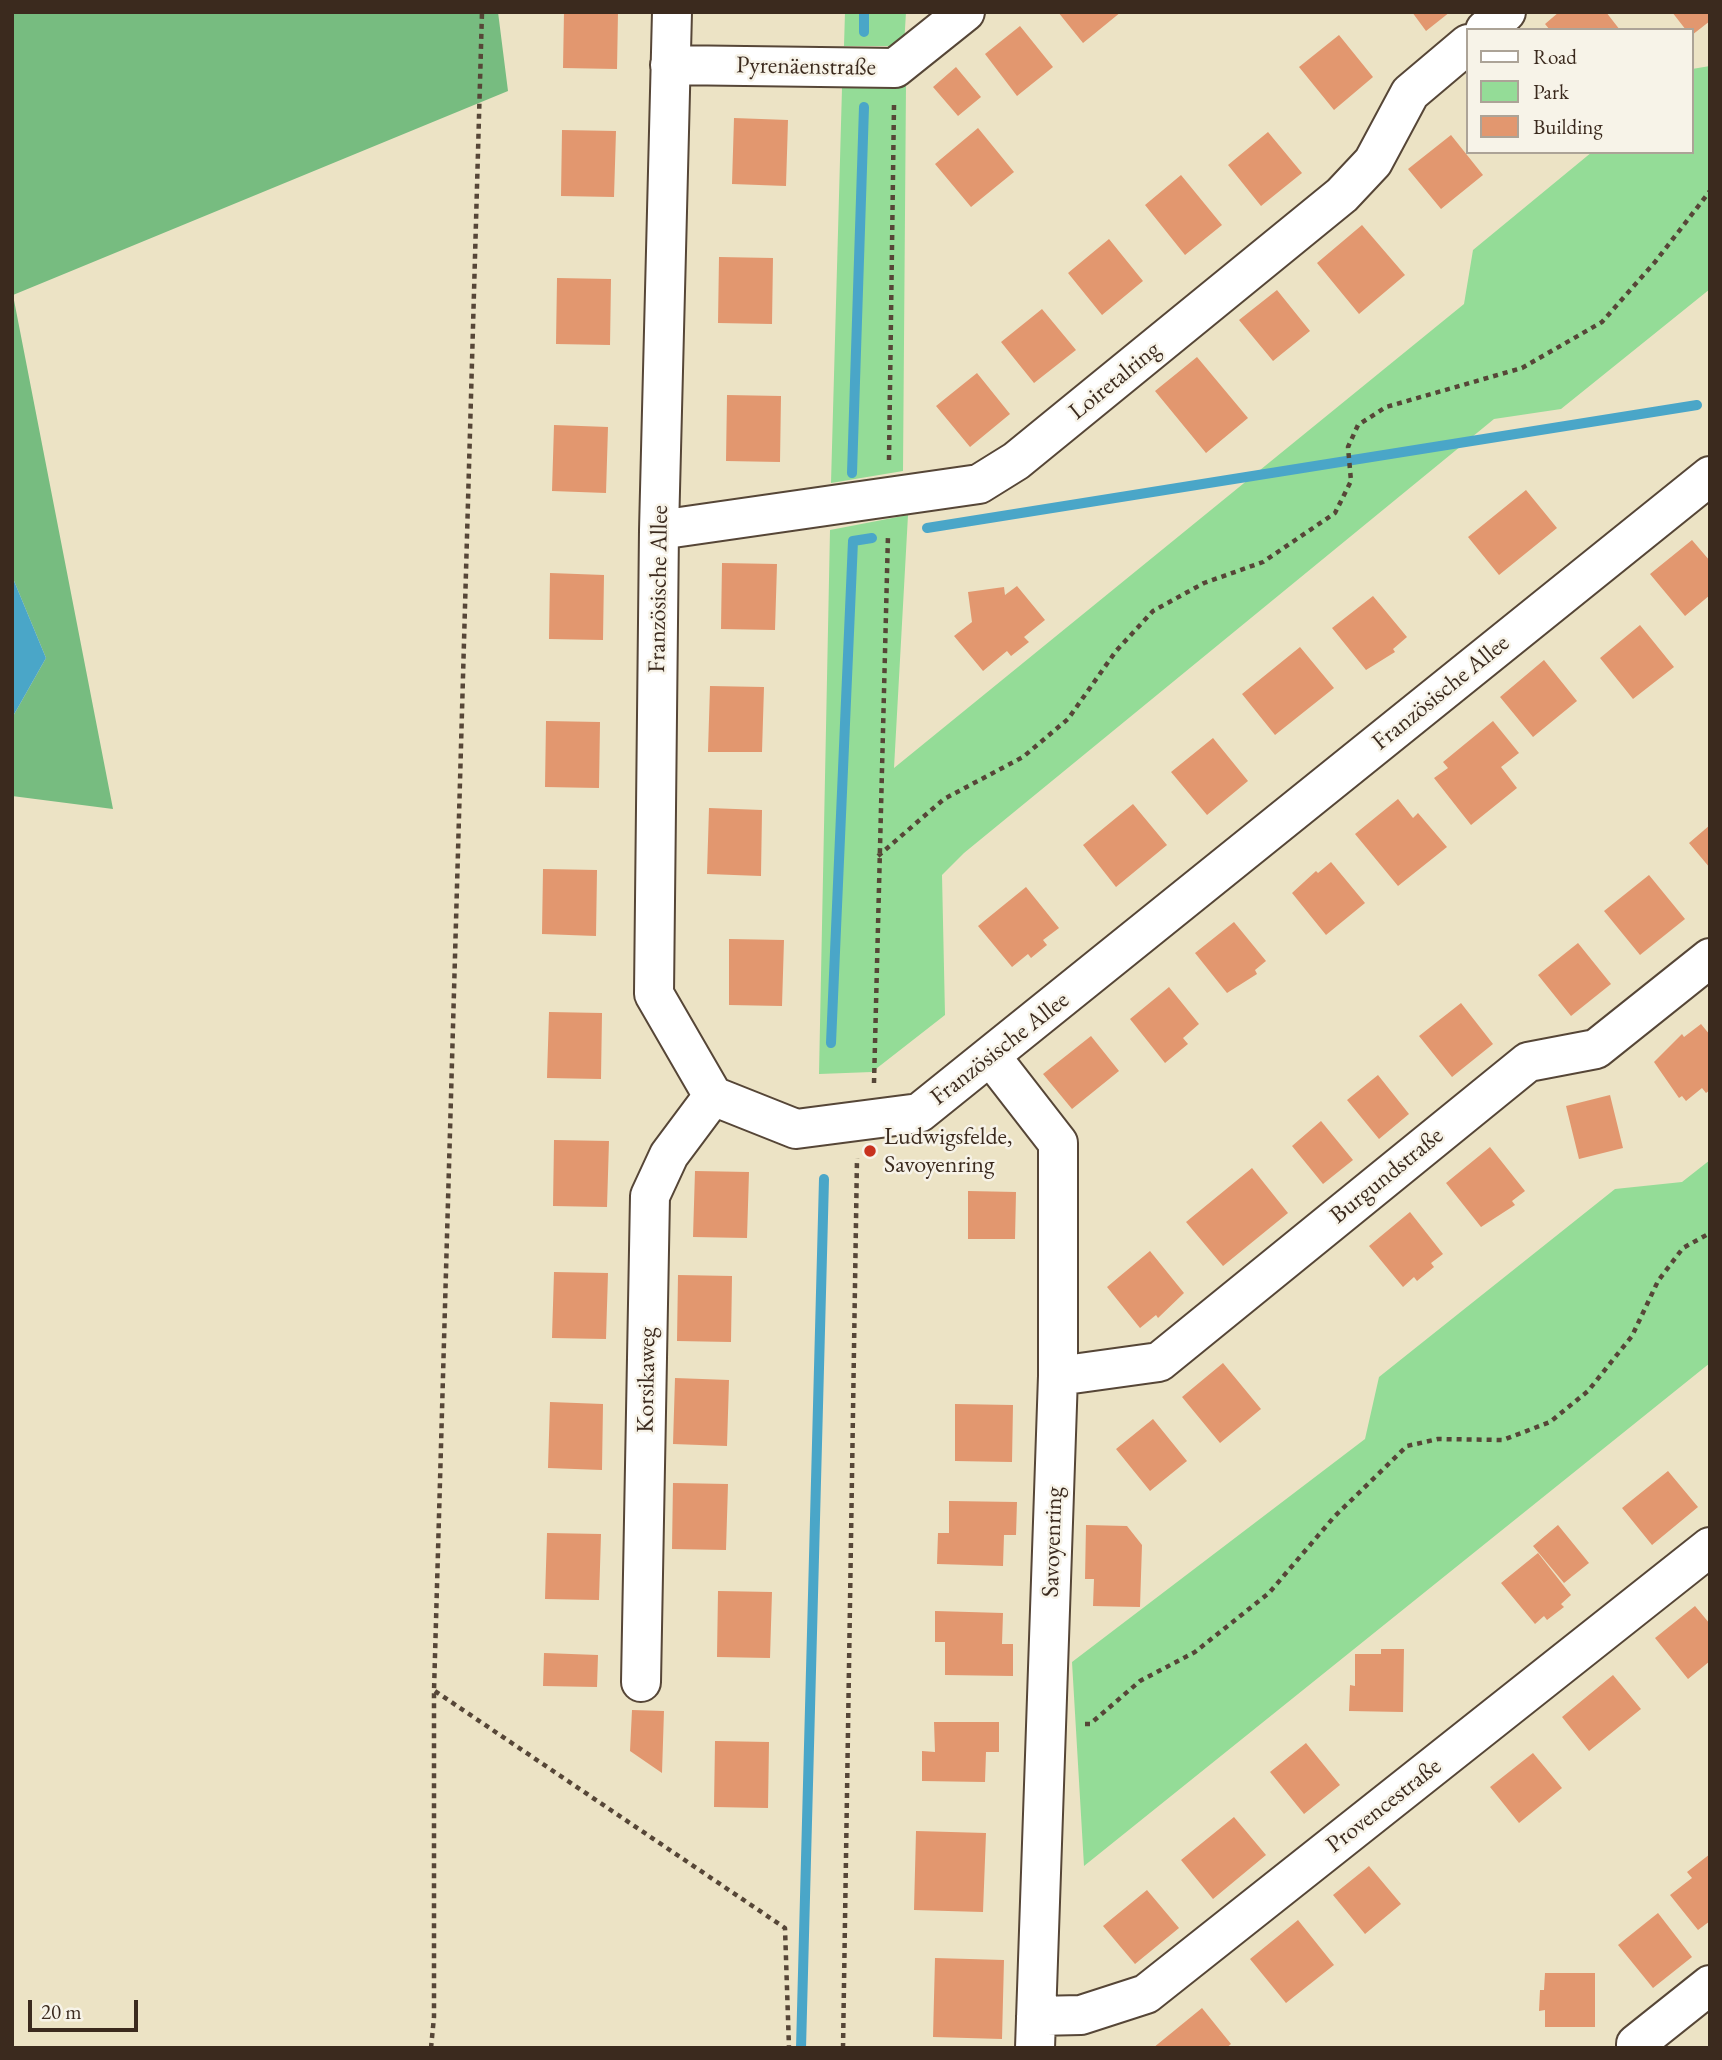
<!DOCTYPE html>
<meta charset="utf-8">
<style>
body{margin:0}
#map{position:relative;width:1722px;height:2060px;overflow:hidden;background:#ece3c5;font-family:"EB Garamond",serif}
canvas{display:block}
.frame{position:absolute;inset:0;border:14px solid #3b2a1e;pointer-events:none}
.legend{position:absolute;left:1466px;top:28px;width:228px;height:126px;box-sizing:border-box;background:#f7f3e8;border:2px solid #aca397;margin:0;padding:9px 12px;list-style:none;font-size:21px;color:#3b2a1e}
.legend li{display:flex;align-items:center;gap:14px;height:35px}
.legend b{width:35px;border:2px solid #aca397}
.scale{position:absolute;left:28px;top:2000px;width:110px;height:32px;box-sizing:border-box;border:4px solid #3b2a1e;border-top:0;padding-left:9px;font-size:21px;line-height:24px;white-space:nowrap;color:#3b2a1e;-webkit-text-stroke:5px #f7f3e8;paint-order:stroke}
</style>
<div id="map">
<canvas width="1722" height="2060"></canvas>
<div class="frame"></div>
<ul class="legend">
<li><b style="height:9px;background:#fff"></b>Road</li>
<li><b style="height:19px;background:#94dc97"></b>Park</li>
<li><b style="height:19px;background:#e2976f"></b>Building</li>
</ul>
<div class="scale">20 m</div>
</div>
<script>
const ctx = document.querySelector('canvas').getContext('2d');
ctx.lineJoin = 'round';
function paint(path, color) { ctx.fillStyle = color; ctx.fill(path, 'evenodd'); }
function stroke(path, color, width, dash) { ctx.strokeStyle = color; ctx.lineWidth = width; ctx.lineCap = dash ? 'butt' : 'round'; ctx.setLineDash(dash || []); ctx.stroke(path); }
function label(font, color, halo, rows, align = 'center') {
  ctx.font = font + ' "EB Garamond",serif'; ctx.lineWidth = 5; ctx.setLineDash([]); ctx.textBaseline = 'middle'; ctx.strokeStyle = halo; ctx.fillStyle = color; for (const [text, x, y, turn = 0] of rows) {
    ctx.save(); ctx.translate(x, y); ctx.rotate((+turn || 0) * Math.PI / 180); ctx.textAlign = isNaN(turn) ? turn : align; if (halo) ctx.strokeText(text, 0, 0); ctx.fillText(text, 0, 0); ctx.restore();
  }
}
paint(new Path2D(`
 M845 12H906L904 46H844Z
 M1710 66V289L1561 409 1494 419 964 853 942 875 945 1015 872 1072 819 1074 830 530 908 515 894 768 1464 304 1473 250 1592 152H1692V69Z
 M906 84 903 471 831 483 842 88Z
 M1710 1160V1363L1084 1866 1072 1662 1365 1439 1379 1377 1615 1189 1682 1182Z`), '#94dc97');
paint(new Path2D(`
 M12 12H498L508 91 13 295 113 809 12 796V718L46 658 12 576Z`), '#77bc80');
paint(new Path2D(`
 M12 576 46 658 12 718Z`), '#4aa6c8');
stroke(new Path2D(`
 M864 12V32
 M852 473 864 107
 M927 528 1697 405
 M831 1043 853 541 872 538
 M801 2048 824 1179`), '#4aa6c8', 10);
paint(new Path2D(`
 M564 12H618L617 69 563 68Z
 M1058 12H1121L1083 43Z
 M1412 12H1450L1426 31Z
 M1559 12H1606L1620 30H1550L1545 24Z
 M1672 12H1710V21L1692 35V30H1686Z
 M1020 26 1053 67 1017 96 985 54Z
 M1339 35 1373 77 1334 110 1299 67Z
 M956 67 981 97 958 116 933 87Z
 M734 118 788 120 786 186 732 184Z
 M978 128 1014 172 971 207 935 164Z
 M562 130 616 131 614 197 561 196Z
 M1268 132 1302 173 1261 206 1228 165Z
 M1451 135 1483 175 1441 209 1408 169Z
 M1181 175 1222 225 1185 255 1145 205Z
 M1362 225 1405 275 1359 314 1317 263Z
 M1109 239 1143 281 1102 315 1068 273Z
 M719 257 773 258 772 324 718 323Z
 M557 278 611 279 610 345 556 344Z
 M1277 290 1310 331 1273 361 1239 320Z
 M1042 309 1076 350 1034 383 1001 342Z
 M1197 357 1248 418 1206 453 1155 391Z
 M977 373 1010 414 970 447 936 406Z
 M727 395 781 396 780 462 726 461Z
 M554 425 608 427 606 493 552 491Z
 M1526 490 1557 528 1499 575 1468 537Z
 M1692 540 1710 561V595L1685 616 1650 574Z
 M722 563 777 564 775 630 721 629Z
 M550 573 604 575 603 640 549 639Z
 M1017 586 1045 620 1024 637 1029 642 1011 656 1007 651 983 671 954 636 972 622 968 592 1004 587 1005 595Z
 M1373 596 1407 637 1393 649 1395 652 1366 670 1332 628Z
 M1640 625 1674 667 1633 699 1600 658Z
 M1300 647 1334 688 1275 735 1242 694Z
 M1544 660 1577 701 1533 737 1500 697Z
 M710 686 764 687 762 752H708Z
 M546 721 600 722 599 788 545 787Z
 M1493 721 1519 753 1501 767 1517 788 1471 825 1434 778 1448 768 1443 762Z
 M1213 738 1248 781 1207 815 1171 772Z
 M1398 799 1413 818 1418 813 1447 847 1398 886 1355 834Z
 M1133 804 1167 845 1116 887 1083 845Z
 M709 808 762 810 761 876 707 874Z
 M1710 825V868L1689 843Z
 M1331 862 1365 903 1326 935 1292 893 1316 871 1318 873Z
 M543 869 597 870 596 936 542 934Z
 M1649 875 1685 919 1640 955 1604 911Z
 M1026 887 1059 928 1043 940 1047 945 1031 958 1028 954 1012 967 978 926Z
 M1234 922 1266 961 1255 970 1257 974 1227 993 1195 953Z
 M729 939 784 940 782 1006 729 1005Z
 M1578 943 1611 984 1571 1016 1538 975Z
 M1169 987 1199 1024 1183 1038 1188 1044 1165 1063 1130 1019Z
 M1461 1003 1493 1044 1452 1077 1419 1036Z
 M549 1012 602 1013 601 1079 547 1078Z
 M1701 1024 1710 1035V1090L1706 1093 1702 1088 1686 1101 1682 1096 1679 1098 1654 1062 1682 1034 1684 1037Z
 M1091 1036 1119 1071 1072 1109 1043 1074Z
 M1378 1075 1409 1114 1379 1139 1347 1100Z
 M1610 1095 1623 1148 1579 1159 1566 1106Z
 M1321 1121 1353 1160 1323 1184 1292 1146Z
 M554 1140 609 1141 607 1207 553 1206Z
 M1490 1147 1525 1191 1512 1201 1515 1205 1481 1227 1446 1183Z
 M1252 1168 1288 1213 1223 1266 1186 1222Z
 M695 1171 749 1172 747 1238 693 1237Z
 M968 1191 1016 1192 1015 1239H968Z
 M1410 1212 1443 1254 1431 1263 1434 1267 1417 1281 1414 1277 1403 1287 1369 1246Z
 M1150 1251 1184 1293 1158 1318 1156 1315 1140 1328 1107 1287Z
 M554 1272 608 1273 606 1339 552 1338Z
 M678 1275 732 1276 731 1342 677 1341Z
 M1223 1363 1261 1409 1220 1443 1182 1397Z
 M675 1378 729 1380 727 1446 673 1444Z
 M550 1402 603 1404 602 1470 548 1468Z
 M955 1404 1013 1405 1012 1462 955 1461Z
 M1153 1419 1187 1461 1150 1491 1116 1449Z
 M1668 1471 1698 1507 1652 1545 1622 1508Z
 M673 1483 728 1484 726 1550 672 1549Z
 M949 1501 1017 1502 1016 1535H1004L1003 1566 937 1564 938 1533H949Z
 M1086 1525 1127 1526 1142 1545 1140 1607 1093 1606 1094 1579H1085Z
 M1558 1525 1589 1563 1564 1583 1533 1546Z
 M547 1533 601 1534 599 1600 545 1599Z
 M1538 1553 1571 1595 1561 1604 1564 1607 1547 1620 1544 1616 1535 1624 1501 1583Z
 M718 1591 772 1592 770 1658 717 1657Z
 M1695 1606 1710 1624V1661L1688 1679 1655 1638Z
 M935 1611 1003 1613 1002 1644H1013V1676L945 1675V1642H935Z
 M1381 1649H1404L1403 1712 1349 1711 1350 1685 1355 1686V1654H1381Z
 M544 1653 598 1655 597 1687 543 1686Z
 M1613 1675 1641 1709 1589 1751 1562 1717Z
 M632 1710 664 1711 662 1773 630 1751Z
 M934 1722H999V1752H986L985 1782 922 1781V1751L935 1752Z
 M715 1741 769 1742 768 1808 714 1807Z
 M1306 1743 1340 1785 1304 1814 1270 1772Z
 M1533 1753 1562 1788 1519 1823 1490 1787Z
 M1234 1817 1266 1855 1213 1899 1181 1860Z
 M916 1831 986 1833 983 1912 914 1910Z
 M1710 1854V1921L1698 1930 1670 1895 1692 1878 1687 1872Z
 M1369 1866 1401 1904 1365 1934 1333 1895Z
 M1147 1890 1179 1928 1135 1964 1103 1926Z
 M1658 1913 1692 1957 1653 1988 1618 1945Z
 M1298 1920 1334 1965 1286 2003 1250 1959Z
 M935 1958 1004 1960 1002 2039 933 2037Z
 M1545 1973H1595V2027H1545V2010L1539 2011 1540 1990H1544Z
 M1202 2008 1231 2044 1226 2048H1153Z`), '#e2976f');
const street = new Path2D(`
 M672 12 659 530 654 994 713 1096 796 1129 919 1113 1710 476
 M1485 30 1506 12
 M670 65 895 68 965 12
 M659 530 979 484 1016 461 1342 195 1373 162 1410 93 1468 44
 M992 1058 1058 1143V1376L1035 2048
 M1058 1376 1159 1362 1528 1062 1596 1049 1710 958
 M641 1682 650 1196 669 1155 713 1096
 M1036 2016 1081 2015 1146 1994 1710 1547
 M1636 2048V2044L1710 1985`);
stroke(street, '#564637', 42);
stroke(new Path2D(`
 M889 460 894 105
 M878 856 944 799 1023 757 1068 719 1116 651 1153 611 1204 583 1263 562 1335 513 1351 481 1348 447 1358 425 1386 407 1522 368 1602 322 1655 262 1710 191
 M874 1083 888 535
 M435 1691 785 1928 789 2048
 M1085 1724H1090L1140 1681 1195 1652 1269 1593 1334 1517 1407 1446 1438 1439 1503 1440 1550 1422 1588 1391 1632 1336 1658 1281 1683 1248 1710 1233
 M431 2048 434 2017V1691L482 12
 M843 2048 857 1158`), '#564637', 4.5, [5, 5]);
stroke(street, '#fff', 38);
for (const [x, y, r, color] of [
 [870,1151,7,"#c8321e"]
]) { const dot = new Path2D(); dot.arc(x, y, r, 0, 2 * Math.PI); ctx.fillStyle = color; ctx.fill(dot); stroke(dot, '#f7f3e8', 2.5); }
label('24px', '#3b2a1e', '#f7f3e8', [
 ["Pyrenäenstraße",806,67,1],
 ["Loiretalring",1115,381,-39],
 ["Französische Allee",659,589,-89],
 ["Französische Allee",1441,693,-39],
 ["Französische Allee",1000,1049,-38],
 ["Burgundstraße",1387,1176,-39],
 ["Korsikaweg",647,1380,-89],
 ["Savoyenring",1053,1542,-88],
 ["Provencestraße",1384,1806,-38]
]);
label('24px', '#3b2a1e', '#f7f3e8', [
 ["Ludwigsfelde,",884,1137],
 ["Savoyenring",884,1165]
], 'left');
</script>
